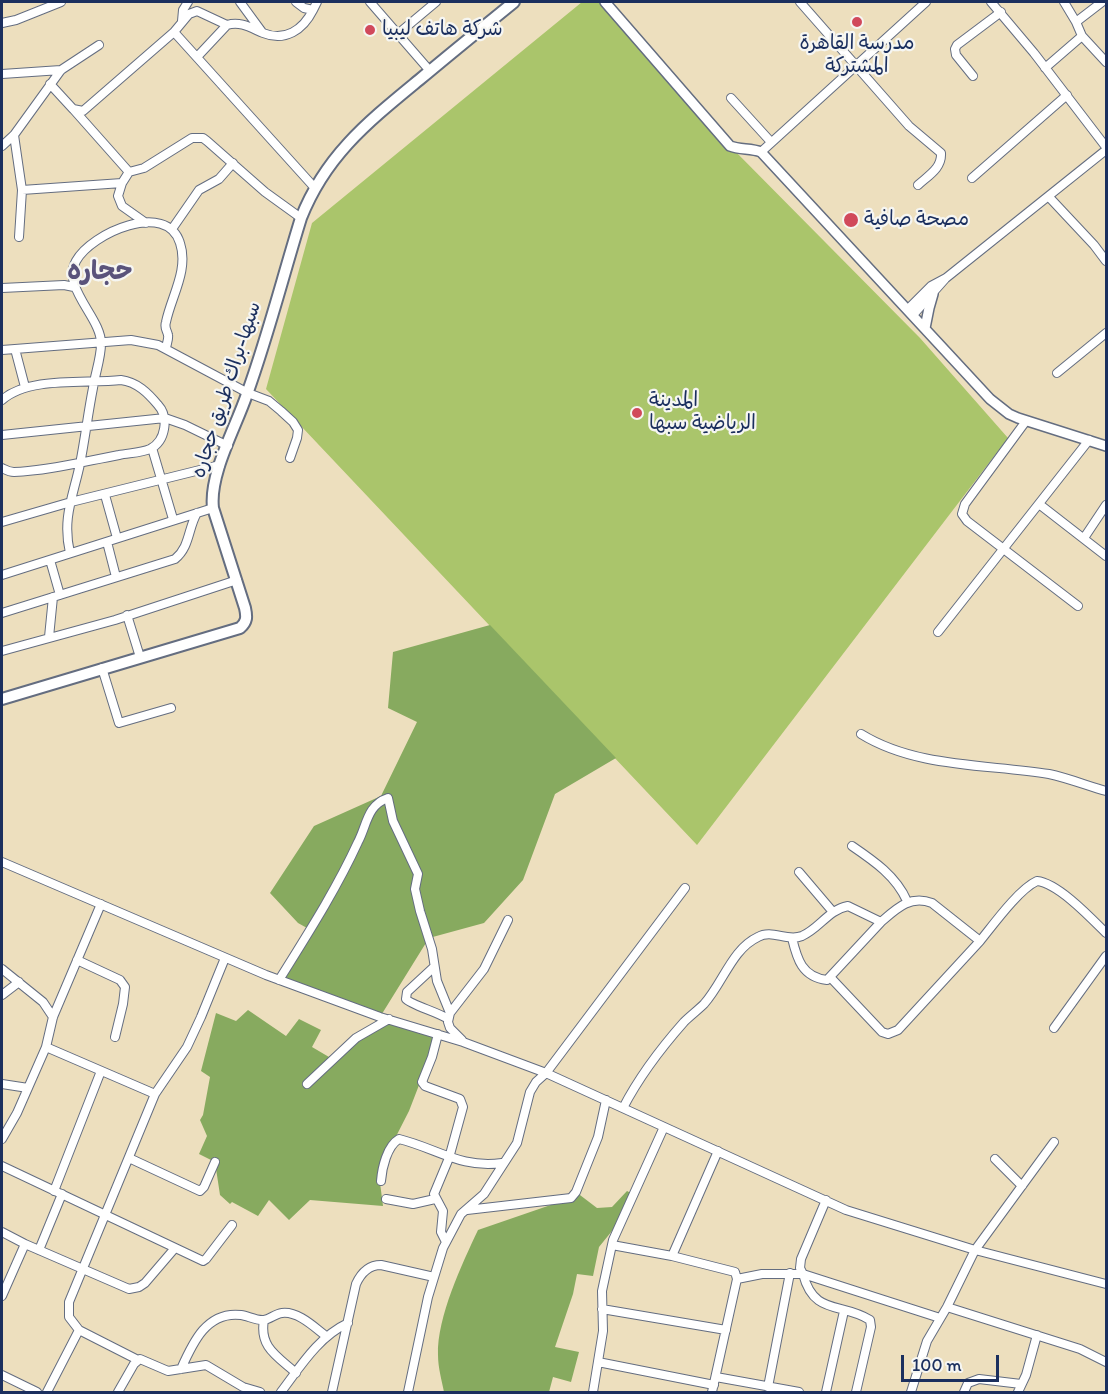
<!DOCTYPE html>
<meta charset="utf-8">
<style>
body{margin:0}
#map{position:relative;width:1108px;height:1394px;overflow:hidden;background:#eddfbe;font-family:Itim,sans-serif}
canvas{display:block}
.frame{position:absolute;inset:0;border:3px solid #1b2f5e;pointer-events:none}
.scale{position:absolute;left:901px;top:1355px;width:98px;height:27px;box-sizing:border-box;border:3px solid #1b2f5e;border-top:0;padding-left:8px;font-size:18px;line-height:21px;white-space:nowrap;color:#1b2f5e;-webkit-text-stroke:4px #f6f6f2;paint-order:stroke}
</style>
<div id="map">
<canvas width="1108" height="1394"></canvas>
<div class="frame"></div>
<div class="scale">100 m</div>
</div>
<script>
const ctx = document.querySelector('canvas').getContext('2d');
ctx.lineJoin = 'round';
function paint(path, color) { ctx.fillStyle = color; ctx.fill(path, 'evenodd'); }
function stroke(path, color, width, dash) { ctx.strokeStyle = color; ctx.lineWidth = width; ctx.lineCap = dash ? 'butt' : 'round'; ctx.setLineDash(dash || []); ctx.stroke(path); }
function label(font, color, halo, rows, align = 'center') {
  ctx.font = font + ' Itim,"Playpen Sans Arabic",sans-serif'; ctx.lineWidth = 4.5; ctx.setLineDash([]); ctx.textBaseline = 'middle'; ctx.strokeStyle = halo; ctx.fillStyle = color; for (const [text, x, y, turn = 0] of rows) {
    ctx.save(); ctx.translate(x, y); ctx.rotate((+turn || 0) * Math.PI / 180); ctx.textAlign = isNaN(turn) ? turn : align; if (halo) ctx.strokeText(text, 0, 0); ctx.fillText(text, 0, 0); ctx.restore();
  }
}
paint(new Path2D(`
 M582 2H600L732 148 920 338 1008 438 697 845 266 389 312 223Z`), '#aac56b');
paint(new Path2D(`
 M490 625 616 758 555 794 523 880 484 923 429 938 380 1017 276 979 307 928 298 923 270 893 314 826 381 796 417 722 388 708 393 652Z
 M248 1010 286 1036 299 1019 321 1030 312 1047 329 1057 340 1052 389 1019 438 1036 409 1111 384 1160 379 1175 383 1206 310 1200 289 1220 269 1200 258 1216 232 1202 230 1204 220 1195 215 1162 199 1154 207 1136 200 1120 203 1115 210 1077 201 1071 216 1013 236 1021Z
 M627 1191 633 1194 620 1221 599 1247 593 1276 577 1274 573 1294 555 1347 579 1352 571 1382 553 1377 549 1392H444C442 1381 438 1368 438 1355 437 1317 462 1264 478 1230L571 1198 576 1192 597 1208 612 1207Z`), '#87aa5f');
const minor = new Path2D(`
 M240 2 262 32
 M296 2 304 8 313 10 317 2
 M370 2 430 71
 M800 2 909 126 941 153C942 168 929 175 918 185
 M991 2 1034 53 1106 147
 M1064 2 1076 22
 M182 21 183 10 188 2
 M2 23 16 20 61 2
 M174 32 314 187
 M399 33 436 2
 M1082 36 1106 62
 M197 57 227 25C241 21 251 28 263 33 285 42 303 30 313 10
 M1045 68 1082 36 1076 22 1102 2
 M2 74 61 70
 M973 76 956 55 955 49 957 45 1001 12
 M50 84 73 109 83 111 174 32 189 14 197 11 227 25
 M731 98 771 142
 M74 110 129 172
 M14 135 22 190 19 237
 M2 146 14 135 61 70 99 45
 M761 152 926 2
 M972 178 1067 95
 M122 183 118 196 122 206 146 223
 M22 190 122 183 129 172 144 168 192 138H203L207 141 265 192 301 218
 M1049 197 1094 245 1106 261
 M172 229 199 190 219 179 233 163
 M2 288 64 285 74 287
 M908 309 931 286 946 278 1106 150
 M913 315 945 279
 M15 349 25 387
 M2 350 131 340 158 345 248 393 269 401 281 411 293 422 298 430 297 438 290 458
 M1057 373 1106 333
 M2 400C29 376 86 384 121 380 137 382 148 393 158 405 169 417 166 441 150 449 141 453 128 453 119 455 86 461 48 471 14 472 9 472 6 470 2 468
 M1026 421 965 504 962 514 967 521 1078 606
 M2 435 165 418 185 425 228 446
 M152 448 173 519
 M105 495 117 538
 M1039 504 1106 556
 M2 522 71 502 220 465
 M1084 538 1106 505
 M107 542 116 577
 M70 553C62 518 73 497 80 464 85 439 88 413 93 388 95 374 101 358 101 344 102 318 61 288 76 261 91 233 167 200 180 243 189 270 171 297 166 322 164 328 167 330 168 335 169 339 166 345 166 349
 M50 560 60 595
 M2 575 213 508
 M2 613 175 559C190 547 188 528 197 513
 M127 615 140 657
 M938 632 1089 440
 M49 637 53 597
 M2 651 115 620 237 580
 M102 668 119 723 171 708
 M861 734C916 768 987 764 1049 774 1068 778 1088 786 1106 791
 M852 846C874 861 896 876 907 901
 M2 862 266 975 380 1017 463 1042 546 1073 846 1210 975 1250 1106 1284
 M799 872 833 912
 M792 938C797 959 802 977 827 980L881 922
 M77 960 120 980 125 987 123 1004 115 1037
 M434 967 407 992 406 999C411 1005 438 1012 448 1019
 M2 969 43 1002 53 1017
 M831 978 882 1032 888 1034 898 1030 980 941
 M279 980C307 935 336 890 358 842 367 825 367 805 388 798L393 821 418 874 415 889 420 911 432 949 437 981 450 1013
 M2 995 19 982
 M1054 1028 1106 956
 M438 1034 432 1057 422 1082 425 1086 460 1099 463 1107 449 1158 434 1194 443 1211 441 1232 446 1242
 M462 1040 450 1028 448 1022 450 1013 484 969 508 920
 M2 1084 28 1088
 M307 1084 356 1038 389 1019
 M155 1094 187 1047 201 1017 225 958
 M623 1108C639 1077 661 1048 684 1022 690 1016 698 1010 704 1004 723 983 732 949 758 937 772 929 787 942 802 936 820 928 828 910 848 906L881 922C897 908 910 895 932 903L980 941C993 925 1019 889 1037 881 1058 883 1091 918 1106 933
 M2 1139 17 1113 46 1047
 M129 1158 200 1191 204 1187 215 1162
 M995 1159 1022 1186
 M2 1166 203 1261 206 1259 232 1225
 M381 1181C382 1168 387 1146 399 1139 436 1148 461 1169 502 1163
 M54 1191 101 1071
 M386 1199 413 1204 435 1199
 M826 1200 801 1259 800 1268 803 1274 940 1318
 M467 1210 571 1198 576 1192 598 1137 606 1100
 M2 1232 25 1244
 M612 1245 672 1256 735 1272 737 1279 712 1392
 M39 1250 62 1194
 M672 1256 718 1151
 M737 1279 762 1274H803C814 1316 841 1302 870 1320L871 1327 856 1392
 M2 1296 25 1244 129 1289 139 1287 145 1283 175 1248
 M947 1307 1080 1349 1106 1362
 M602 1309 726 1330
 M264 1320C259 1347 277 1356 296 1373
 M79 1330 138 1360
 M598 1362 714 1385
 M181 1369C193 1342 207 1311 241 1315 248 1316 257 1321 264 1320 270 1319 275 1314 282 1313 298 1311 314 1327 326 1336
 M2 1375 37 1392
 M716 1377 799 1392
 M768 1387 790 1273
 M47 1392 79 1330 69 1317V1302L155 1094 46 1047 53 1017 101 904
 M118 1392 134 1364 140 1359 168 1371 206 1365 243 1387 260 1392
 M281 1392C300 1367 318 1337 348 1323
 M332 1392 356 1284C361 1273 368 1265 381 1265L434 1277
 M408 1392 428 1297 443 1248 461 1214 484 1194 517 1143 530 1092 536 1082 546 1073 685 888
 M593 1392 603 1331 602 1291 613 1240 664 1127
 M826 1392 844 1311
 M911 1392 927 1341 947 1307 975 1250 1054 1142
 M964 1392 968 1383 979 1379 1021 1384
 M1018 1392 1026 1375 1037 1335`);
const tertiary = new Path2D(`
 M605 2 730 146C740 150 751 148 761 152L990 399 1009 414 1018 418 1106 446
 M925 328 929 308 933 294`);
const secondary = new Path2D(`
 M2 699 240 628C247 622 247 617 245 608L213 508C209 474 236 427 247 394 268 336 283 276 301 218 326 155 368 122 419 80 450 54 482 28 514 2`);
stroke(minor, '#646d80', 10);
stroke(tertiary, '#646d80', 12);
stroke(secondary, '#646d80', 14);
stroke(minor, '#fff', 8);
stroke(tertiary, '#fff', 9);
stroke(secondary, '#fff', 10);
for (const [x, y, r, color] of [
 [857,22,6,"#d1495b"],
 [370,30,6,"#d1495b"],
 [851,220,8,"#d1495b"],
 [637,413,6,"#d1495b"]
]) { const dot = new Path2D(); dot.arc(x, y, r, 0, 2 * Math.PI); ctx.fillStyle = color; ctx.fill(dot); stroke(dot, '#f6f6f2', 2); }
label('20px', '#1b2f5e', '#f6f6f2', [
 ["شركة هاتف ليبيا",382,30],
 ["مدرسة القاهرة",857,44,"center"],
 ["المشتركة",857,67,"center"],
 ["مصحة صافية",864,220],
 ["المدينة",649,401],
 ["الرياضية سبها",649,424]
], 'left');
label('20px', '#1b2f5e', '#f6f6f2', [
 ["سبها-براك طريق حجاره",227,390,-72]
]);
label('bold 26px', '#5a537b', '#f6f6f2', [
 ["حجاره",100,272]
]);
</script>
